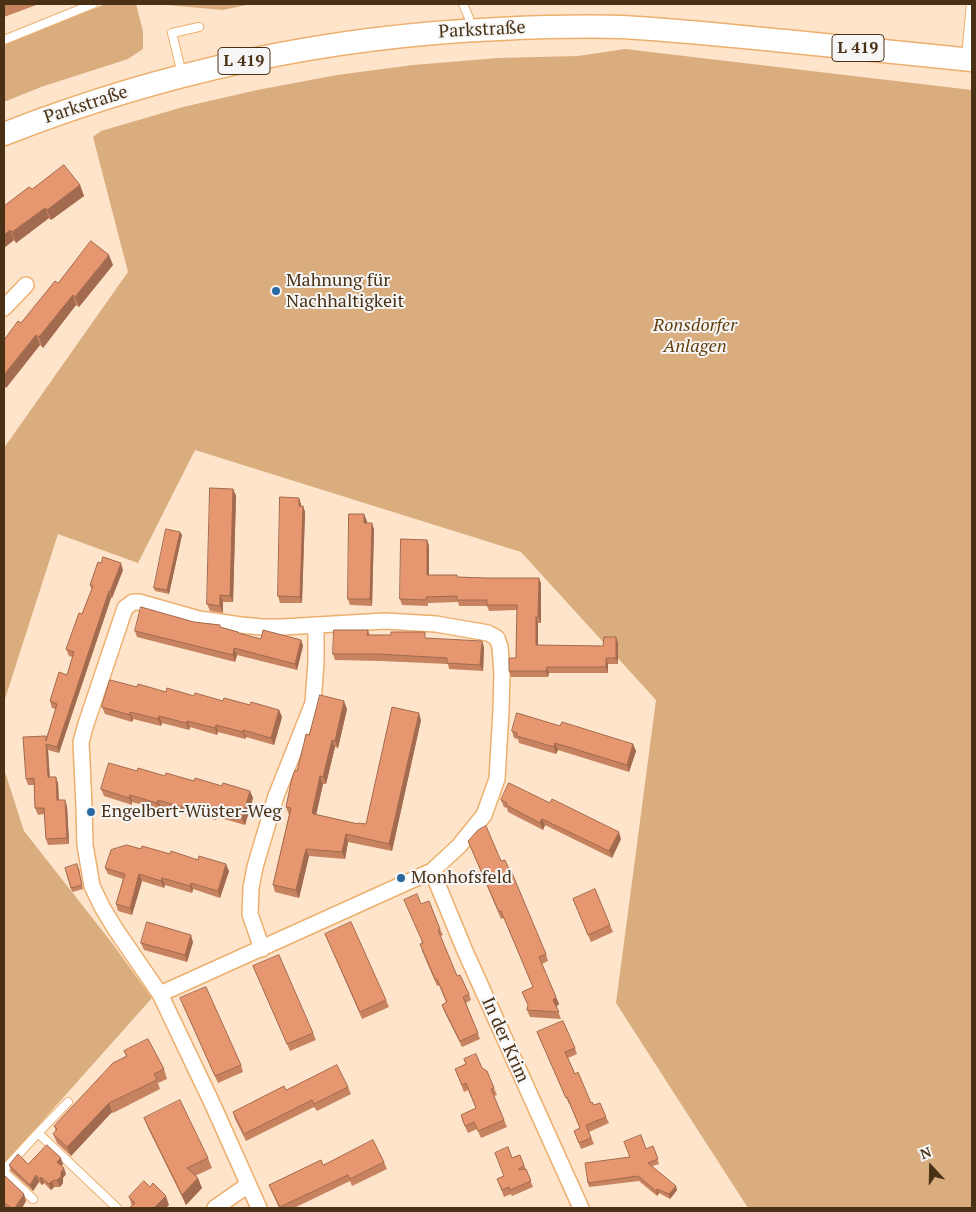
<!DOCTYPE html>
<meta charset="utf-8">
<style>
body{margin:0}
#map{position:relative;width:976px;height:1212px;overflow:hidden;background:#fde4ca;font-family:"PT Serif",serif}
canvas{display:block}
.frame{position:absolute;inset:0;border:5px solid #4a3115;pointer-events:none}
.north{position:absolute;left:906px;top:1142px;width:50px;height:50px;-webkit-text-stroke:4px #f6f6f6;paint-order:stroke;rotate:339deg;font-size:14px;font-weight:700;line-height:20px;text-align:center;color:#4a3115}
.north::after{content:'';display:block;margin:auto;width:18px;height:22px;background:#4a3115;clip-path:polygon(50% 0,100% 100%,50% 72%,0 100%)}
</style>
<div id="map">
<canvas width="976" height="1212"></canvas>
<div class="frame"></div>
<div class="north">N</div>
</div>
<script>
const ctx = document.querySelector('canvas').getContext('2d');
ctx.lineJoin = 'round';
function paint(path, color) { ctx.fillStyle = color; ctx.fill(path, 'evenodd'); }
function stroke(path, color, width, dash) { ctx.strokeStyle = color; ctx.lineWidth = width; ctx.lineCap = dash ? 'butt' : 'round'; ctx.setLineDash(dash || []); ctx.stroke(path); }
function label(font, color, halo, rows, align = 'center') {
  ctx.font = font + ' "PT Serif",serif'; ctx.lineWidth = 4; ctx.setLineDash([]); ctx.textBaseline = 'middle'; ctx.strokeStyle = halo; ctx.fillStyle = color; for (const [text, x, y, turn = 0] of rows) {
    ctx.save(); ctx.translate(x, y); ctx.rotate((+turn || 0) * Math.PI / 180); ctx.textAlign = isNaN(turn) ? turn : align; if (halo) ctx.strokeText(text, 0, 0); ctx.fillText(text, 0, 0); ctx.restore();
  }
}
paint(new Path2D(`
 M106 4H136L143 31V49L128 59 41 87 4 102V44Z
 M167 4H251L223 10 167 5Z
 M625 49 972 90V1208H748L616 1003 656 700 521 552 195 450 138 563 58 534 4 702V448L128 272 93 137 101 131 183 107 257 90 337 75 413 65 498 58 578 56Z
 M4 769 24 831 112 943 152 998 4 1164Z`), '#daad7f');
const service = new Path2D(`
 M463 4 469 18 470 28
 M4 40 93 4
 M966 57 971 4
 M182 74 172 33 199 27
 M38 1133 117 1208
 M4 1170 38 1133 68 1102
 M4 1172 33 1199`);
const minor = new Path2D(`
 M4 308 26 285
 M432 871 465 951 581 1208
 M262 949 250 914 251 888 255 867 276 796 313 703 316 662V625
 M160 994 432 871 459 846 484 815 497 779 501 710 502 673 500 647 497 638 488 633 436 624 385 621 283 627H262L241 625 199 619 139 602H133L125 608 86 724 81 742 84 806 85 845 92 886 102 907 116 930 160 994 212 1103 259 1208
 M215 1208 248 1185`);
const primary = new Path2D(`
 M4 134C162 72 329 36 499 29 540 27 582 26 623 27 677 30 731 36 785 41 848 47 910 54 972 60`);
stroke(service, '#edaf6e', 10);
stroke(minor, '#edaf6e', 18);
stroke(primary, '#edaf6e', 25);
stroke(service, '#fff', 8);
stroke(minor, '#fff', 15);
stroke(primary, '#fff', 22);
paint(new Path2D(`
 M4 4H39L4 17Z
 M80 185 84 196 51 220 49 218 16 243 14 240 4 248V206L32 189Z
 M113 265 79 307 76 305 43 348 40 345 6 388 4 386V340L21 323 58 283Z
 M233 489 236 496 233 602H223V613L210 611 207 604Z
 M301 504V506H303L305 512 302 603H280L278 596Z
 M367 521V523L374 529 372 606 350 605 348 599Z
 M180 532 182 535 169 594 155 591 154 588Z
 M427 540 429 546V575L541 583V623H538V645L603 646 618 643V664H608V673H549L548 677H511L509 671 516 658 517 610 489 611 487 606H459L458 602 428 603V606L402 605 400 599Z
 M123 570 112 598H111L59 753 48 750 50 777 58 783 59 800 67 806 69 844 48 845 46 839 44 814 38 815 35 808 34 785H28L26 779 46 738 56 709 52 708 50 701 67 675 73 657 69 656 66 649 82 614 92 590 90 585Z
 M194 622 220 625V627L238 632 239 634 261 639 301 640 303 646 297 670 237 655 235 662 137 637 135 631Z
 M368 630 370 635 427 638 484 647 483 671 449 669 448 664 381 661 335 660 333 654Z
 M137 687 279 710 282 717 274 745 246 737 245 739 218 732 217 735 190 727 189 730 162 723 161 726 133 719 132 722 105 714 102 707Z
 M347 709 338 748 335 747 326 784H323L316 815 358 824H366L421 720 392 851 348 842 345 859 309 856 299 898 275 892 273 885 289 815 286 807 309 735Z
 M512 731 633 744 636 751 629 772 558 750 556 754 519 743 518 739 514 738Z
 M137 771 250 791 253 798 245 825 217 817 216 820 189 812 188 815 160 807V810L132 802V805L104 796 101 789Z
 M501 800 550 803 621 839 612 858 545 825 543 830 508 812 507 808 504 807Z
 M468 841 501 861 546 954 548 961 542 964 559 1004 556 1006 561 1019 530 1017 527 1010 533 987 504 918 501 919Z
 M141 849 170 854 229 871 220 898 193 889 192 893 165 885 164 888 142 881 132 915 118 911 116 904 123 879 108 874 105 868Z
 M65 868H79L83 889 72 892Z
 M573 899 610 925 613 932 591 942Z
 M421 904 440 929 443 935 440 936 457 976 469 994 471 1000 466 1003 480 1039 462 1047 444 1011 442 1005 446 1002 439 985 437 986 422 951Z
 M325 934 386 1000 389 1007 362 1019Z
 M193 942 187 962 144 950 141 943Z
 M253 966 313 1033 316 1040 290 1051Z
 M180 998 241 1065 243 1072 218 1083Z
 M537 1032 575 1048 577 1054 568 1058 575 1074 591 1103 606 1117 609 1123 589 1132 594 1144 581 1149 574 1131 580 1128 570 1104H569Z
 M124 1051 164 1069 167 1079 158 1083 160 1089 113 1113 112 1112 71 1156 57 1143 53 1134 56 1131 54 1126 126 1056Z
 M482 1068 494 1088 497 1095 494 1096 507 1127 481 1138 477 1129 468 1133 463 1122 461 1115 476 1108 468 1090 464 1092 455 1069Z
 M348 1087 351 1094 317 1111 314 1107 246 1141 235 1119 233 1112 286 1090Z
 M144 1118 208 1158 212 1168 195 1176 202 1188 186 1205 148 1128Z
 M653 1146 659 1164 652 1166 677 1190 670 1199 659 1193 657 1196 639 1181 589 1187 588 1183 630 1157Z
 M520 1155 533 1187 512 1196 511 1194 504 1197 497 1179 504 1176 512 1158Z
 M384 1162 387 1169 352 1186 350 1181 294 1208H279L269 1185 323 1165Z
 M63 1164 62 1166 66 1174 63 1178V1183L60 1187H54L51 1190 44 1183 42 1185 39 1182 33 1191 11 1171 9 1165Z
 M4 1175 26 1201 22 1208H4Z
 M129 1197 169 1205 132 1206Z`), '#c78260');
paint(new Path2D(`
 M80 185 84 196 51 220 47 210Z
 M45 208 49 218 16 243 12 232Z
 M10 230 14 240 4 248V235Z
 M109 255 113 265 79 307 75 297Z
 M73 295 76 305 43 348 39 337Z
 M36 335 40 345 6 388 4 382V375Z
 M233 489 236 496 233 602 230 596Z
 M299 498 301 504V512L299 506Z
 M303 506 305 512 302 603 300 597Z
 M364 514 367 521V529L364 523Z
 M372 523 374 529 372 606 370 599Z
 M180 532 182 535 169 594 167 590Z
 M427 540 429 546V581L427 575Z
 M121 563 123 570 112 598 110 592Z
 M539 578 541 583V623L538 617Z
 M109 591 111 598 59 753 57 747Z
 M220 595 223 602V613L220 606Z
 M536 617 538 623V651L536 645Z
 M616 637 618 643V664L616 658Z
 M301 640 303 646 297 670 295 664Z
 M482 641 484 647 483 671 480 665Z
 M234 648 237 655 235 662 233 655Z
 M606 658 608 664V673L606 667Z
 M547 667 549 673 548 677 546 671Z
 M344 701 347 709 338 748 335 741Z
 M279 710 282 717 274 745 271 738Z
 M130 712 133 719 132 722 130 715Z
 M419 713 421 720 392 851 389 844Z
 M159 716 162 723 161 726 158 719Z
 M187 721 190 727 189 730 186 723Z
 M216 725 218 732 217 735 215 728Z
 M243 730 246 737 245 739 243 732Z
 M332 740 335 747 326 784 323 777Z
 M555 743 558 750 556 754 554 747Z
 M46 744 48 750 50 784 48 777Z
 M633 744 636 751 629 772 627 765Z
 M320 776 323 784 315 820 312 813Z
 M56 777 58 783 59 807 57 800Z
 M250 791 253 798 245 825 242 818Z
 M130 795 132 802V805L129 798Z
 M65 800 67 806 69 844 67 838Z
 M158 800 160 807V810L157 803Z
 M187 805 189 812 188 815 186 808Z
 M215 810 217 817 216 820 214 813Z
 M542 819 545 825 543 830 540 823Z
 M619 832 621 839 612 858 609 851Z
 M346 834 348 842 345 859 342 852Z
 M306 849 309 856 299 898 296 890Z
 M226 864 229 871 220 898 218 891Z
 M139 874 142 881 132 915 130 908Z
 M162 878 165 885 164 888 161 881Z
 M191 883 193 889 192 893 190 886Z
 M191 935 193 942 187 962 185 955Z
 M556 997 559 1004 556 1007 553 1000Z
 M109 1103 112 1112 71 1156 67 1147Z
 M61 1158 63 1164 60 1168 57 1162Z
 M64 1168 66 1174 63 1178V1183L60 1187 57 1180 61 1172Z
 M36 1175 39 1182 33 1191 30 1185Z
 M41 1177 44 1183 42 1185 40 1179Z
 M198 1178 202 1188 186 1205 182 1195Z
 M52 1181 54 1187 51 1190 49 1184Z
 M676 1186 677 1190 670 1199 669 1194Z
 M657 1189 659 1193 657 1196 656 1191Z
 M24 1194 26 1201 22 1208H15Z
 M166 1196 169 1205 166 1208H154Z`), '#a26a4e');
const building = new Path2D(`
 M64 165 80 185 47 210 45 208 12 232 10 230 4 235V206L29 187 32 189Z
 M91 241 109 255 75 297 73 295 39 337 36 335 4 375V340L18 321 21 323 55 281 58 283Z
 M210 488 233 489 230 596 220 595V606L207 604Z
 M280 497 299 498V506H303L300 597 278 596Z
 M349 514H364V523H372L370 599H348Z
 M166 529 180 532 167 590 154 588Z
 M401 539 427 540V575H457V577L487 578H539L538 617H536V645L603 646 604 637H616V658H606V667H547L546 671H509V658H516L517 605H487V600H457V596L426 597V600L400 599Z
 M103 557 121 563 110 592 109 591 57 747 46 744 48 777H56L57 800H65L67 838 46 839 44 808H35L34 778 26 779 23 737 46 736V741L57 704 50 701 59 672 67 675 74 652 66 649 79 613 82 614 93 586 90 585 98 562 101 563Z
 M141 607 194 622 220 625V627L238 632V633L261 639 263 630 301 640 295 664 234 648 233 655 135 631Z
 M334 630H368L367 635H391V632H425V638L482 641 480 665 447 663V658L378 654H333Z
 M110 680 137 687 138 684 166 692 167 688 194 696 195 693 223 701 224 698 250 705 251 702 279 710 271 738 243 730V732L216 725 215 728 187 721 186 723 159 716 158 719 130 712V715L102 707Z
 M320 695 344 701 335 741 332 740 323 777 320 776 312 813 314 814 358 824V823L366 824 392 707 419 713 389 844 346 834 342 852 306 849 296 890 273 885 291 808 286 807 292 778 295 770 297 771 304 743 306 734 309 735Z
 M517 713 560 726 562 722 633 744 627 765 555 743 554 747 517 736V733L512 731Z
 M109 763 137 771 138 768 165 776 166 773 194 781 195 778 222 786 223 783 250 791 242 818 215 810 214 813 187 805 186 808 158 800 157 803 130 795 129 798 101 789Z
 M509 783 550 803 552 799 619 832 609 851 542 819 540 823 506 805 507 803 501 800Z
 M486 826 501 861 505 860 511 874 512 873 546 954 539 957 556 997 553 1000 559 1012 527 1010 528 1005 522 992 533 987 501 911 499 912 468 841 478 830Z
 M127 845 141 849 142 846 170 854 171 851 198 860 199 856 226 864 218 891 191 883 190 886 162 878 161 881 139 874 130 908 116 904 125 874 105 868 111 850Z
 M77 864 82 885 71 888 65 868Z
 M595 889 610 925 588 935 573 899Z
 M417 894 421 904 429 901 440 929 438 930 457 976 460 975 469 994 463 997 478 1033 460 1041 442 1005 447 1002 437 979H435L420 944 423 943 404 900Z
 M147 922 191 935 185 955 141 943Z
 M351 922 386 1000 360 1012 325 934Z
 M279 955 313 1033 287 1044 253 966Z
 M206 987 241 1065 215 1076 180 998Z
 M563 1021 575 1048 565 1052 575 1074 578 1072 591 1103 592 1102 594 1105 600 1103 606 1117 586 1125 591 1138 579 1143 574 1131 580 1128 567 1097 566 1098 537 1032Z
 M148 1039 164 1069 154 1074 157 1080 109 1103 67 1147 53 1134 57 1129 54 1126 113 1063 127 1056 124 1051Z
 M476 1054 482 1068 487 1071 494 1088 491 1089 504 1120 478 1131 474 1122 465 1126 461 1115 476 1108 466 1083 462 1085 455 1069 466 1064 464 1059Z
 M337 1065 348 1087 314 1104 312 1100 244 1134 233 1112 284 1086 286 1090Z
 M180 1100 208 1158 187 1168 198 1178 182 1195 144 1118Z
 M641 1135 646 1149 653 1146 658 1159 648 1163 676 1186 669 1194 657 1189 656 1191 638 1176 588 1183 585 1163 630 1157 624 1142Z
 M373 1140 384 1162 350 1179 348 1175 280 1207 269 1185 321 1160 323 1165Z
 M47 1145 61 1158 57 1162 64 1168 61 1172V1177L57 1180 52 1181 49 1184 41 1177 40 1179 36 1175 30 1185 9 1165 18 1154 28 1164Z
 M508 1147 512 1158 520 1155 524 1166 519 1169V1170L526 1169 531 1181 510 1190 509 1187 502 1190 497 1179 504 1176 495 1153Z
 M4 1175 24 1194 15 1208H12L4 1203Z
 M144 1181 150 1187 153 1183 166 1196 154 1208H129L135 1203 129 1197Z`);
paint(building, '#e79770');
stroke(building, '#a26a4e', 1);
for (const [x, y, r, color] of [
 [276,291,5,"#286a9f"],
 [91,812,5,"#286a9f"],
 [401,878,5,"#286a9f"]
]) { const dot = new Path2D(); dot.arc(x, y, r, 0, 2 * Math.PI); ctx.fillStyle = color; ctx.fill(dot); stroke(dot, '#f6f6f6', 2); }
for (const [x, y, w] of [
 [858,48,52],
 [244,61,52]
]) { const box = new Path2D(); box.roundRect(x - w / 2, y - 13.5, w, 27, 4); ctx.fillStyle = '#f6f6f6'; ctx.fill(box); stroke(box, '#4a3115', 1); }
label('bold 16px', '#4a3115', null, [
 ["L 419",858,48],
 ["L 419",244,61]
]);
label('18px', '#4a3115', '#f6f6f6', [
 ["Parkstraße",482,30,-3],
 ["Parkstraße",86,105,-18],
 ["In der Krim",505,1040,66]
]);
label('18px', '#4a3115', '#f6f6f6', [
 ["Mahnung für",286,281],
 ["Nachhaltigkeit",286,302],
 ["Engelbert-Wüster-Weg",101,812],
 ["Monhofsfeld",411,878]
], 'left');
label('italic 18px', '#663e0a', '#f6f6f6', [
 ["Ronsdorfer",695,326],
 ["Anlagen",695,347]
]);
</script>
